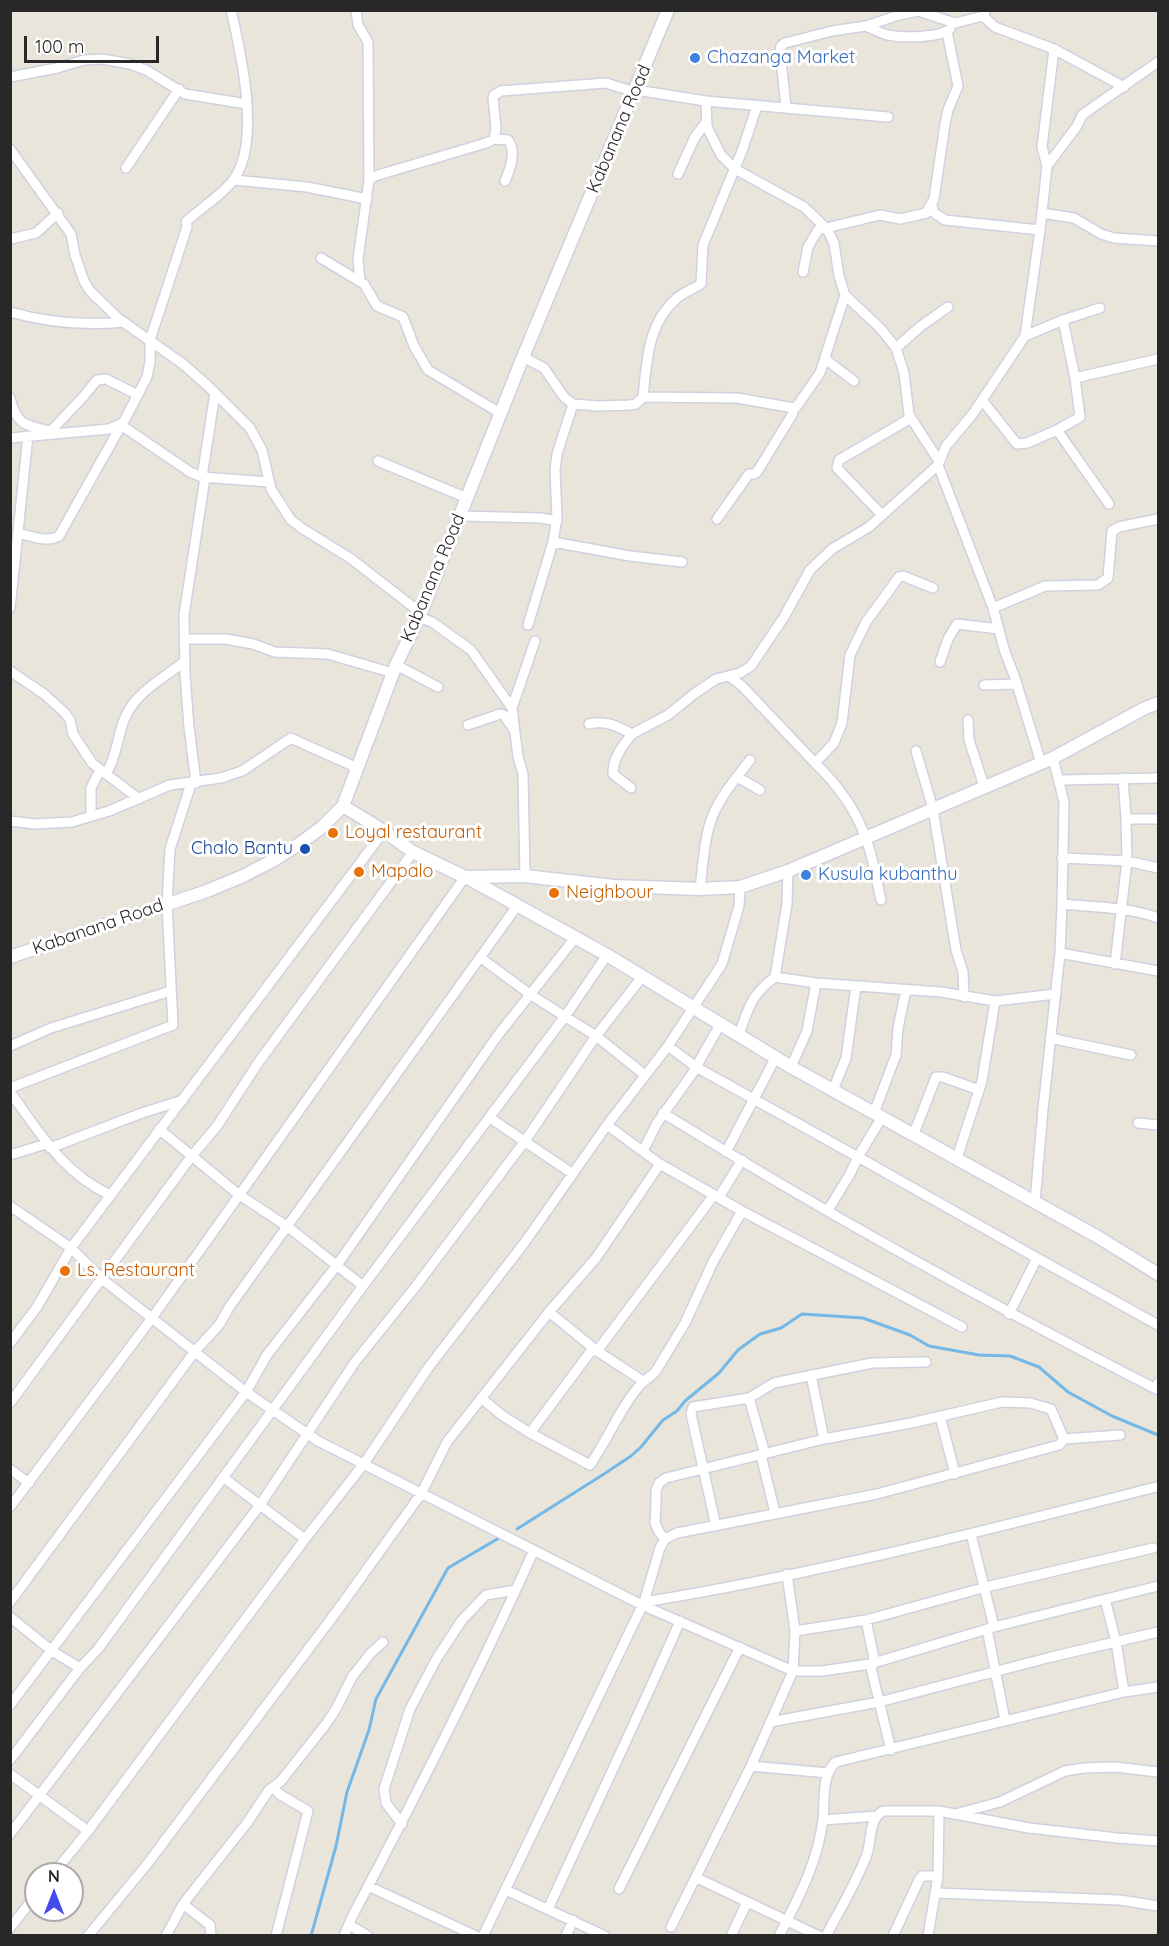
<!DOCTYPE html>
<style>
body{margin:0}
#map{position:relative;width:1169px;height:1946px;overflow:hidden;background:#eae5db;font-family:Quicksand,sans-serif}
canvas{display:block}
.frame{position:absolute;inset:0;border:12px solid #282828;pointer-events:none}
.north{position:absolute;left:24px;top:1862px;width:60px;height:60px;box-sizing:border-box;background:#fff;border:2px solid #a9a9a9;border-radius:50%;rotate:0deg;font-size:16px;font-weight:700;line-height:24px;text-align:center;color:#282828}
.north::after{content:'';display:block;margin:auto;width:21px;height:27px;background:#444cee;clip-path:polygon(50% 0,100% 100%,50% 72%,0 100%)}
.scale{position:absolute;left:24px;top:36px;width:135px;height:27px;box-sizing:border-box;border:3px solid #282828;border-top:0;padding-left:8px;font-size:18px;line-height:21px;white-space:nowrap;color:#282828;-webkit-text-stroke:4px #fff;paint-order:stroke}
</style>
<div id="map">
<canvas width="1169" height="1946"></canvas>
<div class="frame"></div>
<div class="north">N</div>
<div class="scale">100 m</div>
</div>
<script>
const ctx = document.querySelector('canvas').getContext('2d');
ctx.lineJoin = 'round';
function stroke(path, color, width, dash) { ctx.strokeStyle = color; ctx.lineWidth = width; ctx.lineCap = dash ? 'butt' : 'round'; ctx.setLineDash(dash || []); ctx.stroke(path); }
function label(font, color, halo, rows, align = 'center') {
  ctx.font = font + ' Quicksand,sans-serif'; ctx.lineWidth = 6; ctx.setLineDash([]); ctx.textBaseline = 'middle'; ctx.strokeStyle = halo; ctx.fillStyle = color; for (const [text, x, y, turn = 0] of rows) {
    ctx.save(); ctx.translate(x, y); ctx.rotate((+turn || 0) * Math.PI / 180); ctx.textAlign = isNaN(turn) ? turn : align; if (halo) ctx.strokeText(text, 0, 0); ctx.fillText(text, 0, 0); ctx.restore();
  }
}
stroke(new Path2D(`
 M517 1529 604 1474 631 1456 641 1447 663 1420 677 1411 685 1401 719 1373 738 1350 760 1334 781 1328 802 1314 863 1318 910 1335 929 1346 979 1355 1010 1356 1039 1367 1068 1392 1112 1416 1158 1435
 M311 1936 336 1846 347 1792 369 1730 376 1699 448 1568 499 1538`), '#73b8e6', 3);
const minor = new Path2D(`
 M356 10 358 25 368 42 369 180 358 259 360 281
 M986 10 983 16 995 27 1054 49 1042 147 1047 166
 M866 26C873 29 881 34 888 35 902 38 939 38 950 29
 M1054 49 1124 87
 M10 77 57 68 84 60 102 59 130 64 146 70 185 94 247 104
 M636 90 706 101 888 117
 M706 101 707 127 721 155 735 169 804 207 827 229 834 243 839 276 845 295 881 329 896 348 904 373 909 415 939 461
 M786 107 780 52 781 46 785 43 832 31 866 26 899 15 918 11 955 23 983 16
 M494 139 496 128 493 98 494 95 501 91 606 83 635 92
 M10 149 71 234 75 255 84 281 90 291 119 319 183 364 208 386 250 428 262 450 271 489 291 520 303 529 350 558 421 613
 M126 168 179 89
 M678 174 695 137 707 121
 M234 180 307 187 367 199
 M369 180 375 176 486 143 494 139 508 140C517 151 510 169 505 181
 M932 205 933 212 945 220 1040 230
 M1042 213 1074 218 1101 234 1114 238 1158 241
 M10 239 36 233 58 213
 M321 258 364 284 377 306 403 317 414 346 428 370 500 413
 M803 272 808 247 818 230 880 215 900 219 926 213 934 199 945 124 948 110 958 86 947 32
 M10 312C49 323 84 326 124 322
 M1025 336 1063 320 1100 308
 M896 348 921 326 948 307
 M523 357 544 368 564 397 573 404 598 406 630 405 636 404 643 397C647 361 647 324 677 298 684 292 693 289 701 284L703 245 742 151 757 106
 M825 359 854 381
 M1075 378 1158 359
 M643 397 737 398 794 408 797 406 820 373 845 295
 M10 398C17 426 26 425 50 431
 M982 400 1017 444 1027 443 1057 430 1109 504
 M121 425 190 472 202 477 269 482
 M1057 430 1080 417 1075 378 1063 320
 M48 434 83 397 97 380 106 379 138 395
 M10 438 109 429 123 423 147 377 150 362V340L187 227 186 222C200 208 223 195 234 179 261 141 241 53 231 10
 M378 461 467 498
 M938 465 993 608 1005 652 1015 678 1041 763
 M202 477 215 393
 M882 515 837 468 839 460 911 418
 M460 516 541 518 557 521
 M717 519 749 474H754L757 472 792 415 794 408
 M18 533C30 536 48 543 59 536L122 424
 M553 542 630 556 682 562
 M10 608 28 436
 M993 608 1045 586 1098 585 1108 578 1112 531 1119 527 1158 519
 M418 617 432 622 471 650 512 708 518 757 523 774 525 876
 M528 625 553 542 557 517 555 470 557 454 573 404
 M185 639H226L253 644 275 652 328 654 393 673
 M940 662 948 639 957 624 999 629
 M396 665 438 687
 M10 671 44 694 65 713 70 720 73 734 92 763 139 799
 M729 676 742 686 815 763
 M984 685 1017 684
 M512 708 535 641
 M968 720 969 740 984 786
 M589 724C606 720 617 726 632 734L668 715 694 694 716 679 740 673 751 666 784 617 810 570 832 549 869 527 938 465 946 446 972 415 1025 336 1040 230 1047 166 1077 126 1082 115 1158 62
 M468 725 500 714 504 715 514 730
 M916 751 933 809 956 950 963 972 964 997
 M106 774C117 756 117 738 124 720 134 693 163 679 185 661
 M737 777 760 790
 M1123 778 1126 819
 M1060 780 1158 778
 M196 783 189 727 185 675 184 615 205 478
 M631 788 613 774C612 759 623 745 632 734
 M91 816V788L100 770
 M10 821 35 824 72 822 109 811 170 785 221 778 242 771 291 738C313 749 335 757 357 768
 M1062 858 1127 861 1158 868
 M788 871 787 904 775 977 816 983 941 992 995 1001 982 1081 957 1158
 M700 889C703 865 704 837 713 815 722 794 737 777 750 760
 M881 900C876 879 873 856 865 836 855 809 836 783 815 763L834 743 842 723 850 655 866 622 899 577 903 576 933 588
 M1062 904C1094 907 1128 907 1158 918
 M1060 953 1158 971
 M481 958 531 995 596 1036 645 1075
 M1115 964 1127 861 1126 819H1158
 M995 1001 1056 994
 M739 1034C749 1007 751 995 775 977
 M1050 1038 1131 1055
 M10 1046 51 1028 171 991
 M668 1046 696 1067 858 1157 850 1174 828 1210
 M791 1067 807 1031 816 983
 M10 1088 173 1025 167 904 170 849 191 784
 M833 1090 846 1058 856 986
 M10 1092C40 1133 62 1172 110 1195
 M663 1113C823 1212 988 1303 1156 1389L1158 1383
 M874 1113 896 1055 898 1028 906 990
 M882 1117 858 1157 1037 1258 1009 1314
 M490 1118 573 1174
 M1138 1123 1158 1125
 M607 1125 660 1164
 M159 1129 238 1194 288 1227 363 1286
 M913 1136 936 1077H943L979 1090
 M50 1148 142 1113 183 1100
 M643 1151 657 1123 692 1074 721 1023
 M726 1152 776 1057
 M10 1155 46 1144
 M714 1195 597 1351H591L530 1433 590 1465C607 1441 622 1404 642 1383 646 1379 652 1376 656 1371L685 1323 713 1262 742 1211
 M719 1197 742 1160
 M1035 1202 1043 1109 1060 953 1062 904 1064 802 1053 758
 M10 1206 71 1248 102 1279 246 1392 318 1441 642 1605 793 1671H822L870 1664 994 1627 1158 1586
 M1037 1258 1158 1325
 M549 1312 597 1351 643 1381
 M10 1343 37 1307 71 1248 384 831
 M811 1375 824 1439
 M481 1398 503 1416 530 1433
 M749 1398 765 1454
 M10 1403 191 1157 217 1126 258 1063 413 852
 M940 1416 955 1474
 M761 1455 775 1513
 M10 1469 29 1483
 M224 1478 305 1539
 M10 1507 152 1318 465 877
 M716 1526 691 1414 693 1407 749 1398 774 1383 872 1363 926 1362
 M971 1534 994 1627
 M665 1539 659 1532 655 1523 656 1503V1490L659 1483 666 1478 824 1439 911 1423 1002 1402 1030 1403 1051 1409 1064 1439
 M1105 1599 1116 1642 1124 1692
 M10 1602 196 1350 219 1325 230 1306 517 906
 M644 1602C817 1574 987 1530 1156 1487
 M10 1617 52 1651 80 1668
 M987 1629 1005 1720
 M795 1631 866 1620
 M875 1663 866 1620 986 1587 1153 1548
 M870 1664 891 1750
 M10 1705 246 1392 267 1355 337 1265 498 1035 575 938
 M770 1722 879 1702 1051 1657 1158 1632
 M10 1760 80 1668 98 1649 363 1286 566 1015 607 955
 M751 1766 828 1773
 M10 1774 88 1831
 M273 1787 279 1794 308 1811 276 1936
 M959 1813 1000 1802 1065 1771 1084 1768 1115 1767 1158 1772
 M823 1820 877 1816
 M402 1824 386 1803 384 1789 410 1709 437 1658 462 1620 486 1595 516 1590
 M10 1834 260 1505 355 1362 416 1286 525 1141 596 1036 642 977
 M53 1874 88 1831 305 1539 363 1465 428 1368 525 1242 607 1125 668 1046 722 964 739 906 740 887
 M697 1878 819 1936
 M368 1886 476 1936
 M619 1889 740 1647
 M506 1890 605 1936
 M936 1893 1120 1900 1158 1906
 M183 1904 210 1925 211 1936
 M548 1909C592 1813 638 1718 680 1621
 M349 1925 368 1936
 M671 1927 751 1766 793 1671 795 1631 787 1574
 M10 1928 36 1895
 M88 1936 148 1863 337 1611 421 1494 447 1442 549 1312 596 1258 660 1164 742 1211 962 1327
 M166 1936 183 1904 247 1823 269 1790 281 1781 326 1724 336 1709 352 1677 370 1654 383 1642
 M344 1936 352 1917C416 1796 478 1675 534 1550
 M483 1936 644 1602 660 1548 665 1539 677 1533 877 1494 1059 1445 1064 1439 1120 1435
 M566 1936 573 1920
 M731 1936 747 1902
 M779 1936C799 1897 818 1862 823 1819 825 1801 821 1775 836 1762L1124 1692 1158 1687
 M826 1936C840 1909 857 1882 867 1854 872 1840 868 1820 883 1811H939L1029 1828 1117 1838 1158 1841
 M893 1936 919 1880 922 1876H938
 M928 1936 938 1876 939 1811`);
const tertiary = new Path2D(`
 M343 806 384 831 413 852 465 877 525 876 614 886 700 889 740 887 788 871 1053 758 1145 708 1158 703
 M466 877 607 955 791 1067 1098 1237 1158 1274
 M10 957 207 891 243 876 274 860 299 844 321 828 343 806 396 665 421 613 523 357 668 10`);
stroke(minor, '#d0d1e0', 12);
stroke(tertiary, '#d0d1e0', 15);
stroke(minor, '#fff', 9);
stroke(tertiary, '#fff', 12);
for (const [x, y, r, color] of [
 [695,58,6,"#3f7fe0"],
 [333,833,6,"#e8710a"],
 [305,849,6,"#1a4fb4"],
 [359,872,6,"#e8710a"],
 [806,875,6,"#3f7fe0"],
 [554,893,6,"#e8710a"],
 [65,1271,6,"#e8710a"]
]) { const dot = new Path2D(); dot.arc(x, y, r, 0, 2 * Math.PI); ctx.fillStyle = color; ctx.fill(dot); stroke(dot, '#fff', 2); }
label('18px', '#366cbe', '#fff', [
 ["Chazanga Market",707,58],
 ["Kusula kubanthu",818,875]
], 'left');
label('18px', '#282828', '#fff', [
 ["Kabanana Road",619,129,-67],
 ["Kabanana Road",433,578,-67],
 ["Kabanana Road",98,927,-19]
]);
label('18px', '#c56008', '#fff', [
 ["Loyal restaurant",345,833],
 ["Mapalo",371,872],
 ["Neighbour",566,893],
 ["Ls. Restaurant",77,1271]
], 'left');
label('18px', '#164399', '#fff', [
 ["Chalo Bantu",293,849]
], 'right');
</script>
